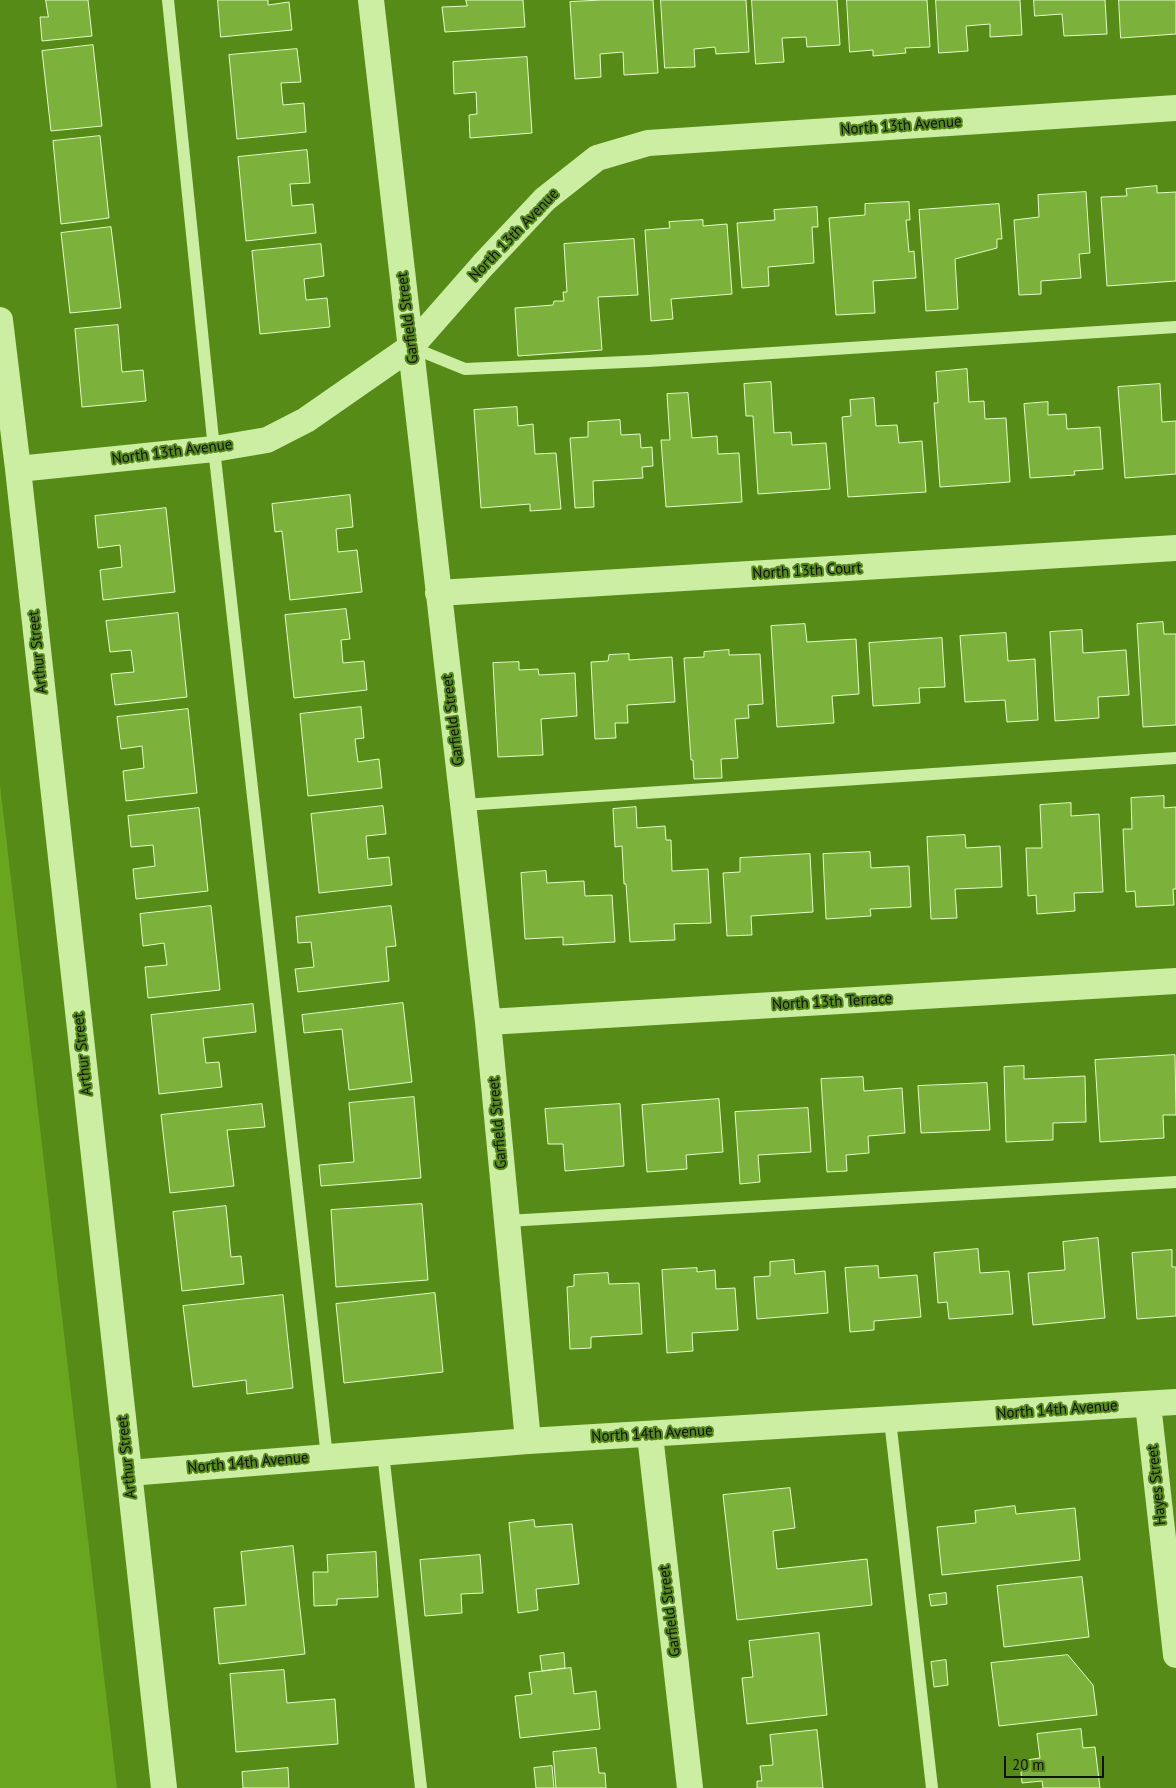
<!DOCTYPE html>
<style>
body{margin:0}
#map{position:relative;width:1176px;height:1788px;overflow:hidden;background:#568b18;font-family:"PT Sans",sans-serif}
canvas{display:block}
.scale{position:absolute;left:1004px;top:1756px;width:100px;height:22px;box-sizing:border-box;border:2px solid #111;border-top:0;padding-left:6px;font-size:15px;line-height:18px;white-space:nowrap;color:#111;-webkit-text-stroke:4px #568b18;paint-order:stroke}
</style>
<div id="map">
<canvas width="1176" height="1788"></canvas>
<div class="scale">20 m</div>
</div>
<script>
const ctx = document.querySelector('canvas').getContext('2d');
ctx.lineJoin = 'round';
function paint(path, color) { ctx.fillStyle = color; ctx.fill(path, 'evenodd'); }
function stroke(path, color, width, dash) { ctx.strokeStyle = color; ctx.lineWidth = width; ctx.lineCap = dash ? 'butt' : 'round'; ctx.setLineDash(dash || []); ctx.stroke(path); }
function label(font, color, halo, rows, align = 'center') {
  ctx.font = font + ' "PT Sans",sans-serif'; ctx.lineWidth = 4; ctx.setLineDash([]); ctx.textBaseline = 'middle'; ctx.strokeStyle = halo; ctx.fillStyle = color; for (const [text, x, y, turn = 0] of rows) {
    ctx.save(); ctx.translate(x, y); ctx.rotate((+turn || 0) * Math.PI / 180); ctx.textAlign = isNaN(turn) ? turn : align; if (halo) ctx.strokeText(text, 0, 0); ctx.fillText(text, 0, 0); ctx.restore();
  }
}
paint(new Path2D(`
 M0 785 117 1788H0Z`), '#6aa520');
const building = new Path2D(`
 M46 0H88L92 36 42 41 40 17H48Z
 M218 0H268V5L289 2 292 30 221 37Z
 M466 0H523L525 27 445 32 442 7 467 6Z
 M602 0H653L658 73 624 75 623 52 600 54 601 77 575 79 570 2Z
 M661 0H746L749 52 716 54 715 47 694 49 695 67 665 68Z
 M752 0H837L840 45 807 47 806 37 782 38 784 62 756 64Z
 M847 0H927L930 47 905 48 906 53 873 56V50L850 52Z
 M936 0H1020L1022 35 990 37V24L966 26 968 51 939 53Z
 M1034 0H1105L1107 34 1064 36 1062 14 1035 16Z
 M1119 0H1176V34L1121 38Z
 M93 45 102 126 51 131 42 51Z
 M297 49 301 82 281 83 283 105 304 103 306 132 237 139 229 55Z
 M527 57 532 133 470 138 469 115 477 114 476 92 454 94 453 62Z
 M100 136 109 218 61 224 53 141Z
 M307 150 310 183 290 184 292 206 313 204 316 233 246 241 238 157Z
 M1157 186V193L1176 192V281L1107 286 1101 197 1127 196 1126 189Z
 M1086 192 1090 253 1079 254 1081 278 1041 281V294L1019 295 1014 220 1039 217 1038 195Z
 M909 202 910 220H906L909 252 914 251 916 278 873 281 875 313 836 315 829 218 865 215V204Z
 M999 204 1002 239H997V248L955 259 958 309 926 311 919 210Z
 M817 207 818 227H812L814 263 768 267 769 286 742 288 737 223 775 220 774 210Z
 M703 220V226L727 224 732 294 671 299 673 319 651 321 645 230 670 228 669 222Z
 M111 227 121 308 70 313 61 233Z
 M634 239 638 295 598 297 602 350 518 356 515 308 553 305 554 301H564L563 292H567L564 244Z
 M321 244 324 276 304 279 306 300 327 298 330 327 260 334 252 251Z
 M118 325 122 372 143 370 146 401 82 407 75 329Z
 M967 369 969 402 984 401 985 419 1006 418 1010 482 940 487 934 403H938L936 372Z
 M771 382 774 433 791 432 792 445 826 443 830 489 758 494 753 416H746L744 384Z
 M1160 384 1162 422 1176 421V474L1125 478 1118 387Z
 M688 393 692 438 717 436 718 454 739 453 742 502 666 507 661 440H670L667 394Z
 M874 398 876 426 897 425 899 443 922 441 926 492 848 497 842 417 851 416 850 400Z
 M1048 402V415L1066 414 1067 429 1100 427 1103 469 1074 471 1075 475 1030 478 1024 404Z
 M517 407 518 426 533 424 535 454 556 453 561 509 530 511V504L481 508 474 410Z
 M620 420 621 435 640 434 641 448 652 447 653 466 642 467 643 478 593 481 594 507 575 508 570 438 588 437V422Z
 M350 495 353 527 336 529 338 552 357 550 362 592 290 600 282 531 275 532 272 504Z
 M166 508 175 592 103 600 100 570 122 567 120 545 98 548 95 516Z
 M346 609 350 639 341 640 343 663 364 661 367 690 294 698 285 615Z
 M178 613 187 697 115 705 111 674 134 672 131 650 110 652 106 621Z
 M1163 622 1164 634H1176V725L1143 727 1137 624Z
 M805 624 807 642 856 639 859 694 832 696 834 723 777 727 771 626Z
 M1082 630 1083 653 1126 650 1129 695 1098 697 1099 718 1055 721 1050 632Z
 M1006 633 1008 661 1035 659 1038 720 1007 722 1005 700 965 702 960 636Z
 M942 638 945 687 919 688 920 703 873 706 869 643Z
 M729 650V655L760 654 763 704 748 705 749 718 735 719 738 758 721 759 722 778 694 779 693 760H691L684 658 704 657V652Z
 M629 654V660L672 657 675 702 627 705 628 723H615L616 738 595 739 591 662 608 661 609 655Z
 M519 662V670L538 669 539 675 575 673 577 716 541 719 543 755 498 757 493 663Z
 M361 707 364 738 355 739 358 762 379 759 382 788 308 796 300 714Z
 M188 709 197 793 126 801 123 771 144 768 142 746 121 749 117 717Z
 M1164 796V808L1176 807V889H1173L1174 905 1136 907 1135 891 1126 892 1123 829H1132L1131 798Z
 M1071 803V816L1099 814 1103 892 1074 893 1075 911 1037 914 1036 895 1028 896 1026 848H1042L1040 805Z
 M383 806 386 834 366 836 368 859 389 857 392 885 319 893 311 814Z
 M636 807 637 828 665 826 666 840H671L672 871 708 869 711 923 674 924 675 940 630 942 626 884H624L622 846 615 847 613 809Z
 M199 808 208 891 136 899 133 869 155 866 153 845 131 847 128 816Z
 M965 835 966 848 1000 846 1002 887 955 889 957 918 931 919 927 837Z
 M870 852 871 868 909 866 911 907 870 909 871 916 826 919 823 854Z
 M810 854 813 912 751 916 752 935 727 936 723 873 740 872V858Z
 M546 871 547 883 584 881 585 896 612 895 615 942 563 945V937L525 939 521 873Z
 M211 906 220 990 148 998 145 967 167 965 164 943 143 946 140 914Z
 M391 906 396 946 386 947 389 981 298 992 295 969 314 967 311 942 298 943 296 917Z
 M403 1003 412 1082 349 1090 342 1029 304 1033 302 1015Z
 M253 1004 256 1032 203 1038 206 1063 219 1062 222 1087 159 1094 151 1015Z
 M1175 1055 1176 1115H1163L1164 1138 1100 1142 1095 1060Z
 M1024 1066V1079L1085 1076 1086 1122 1053 1123V1140L1006 1142 1004 1067Z
 M863 1077 864 1091 902 1088 905 1133 868 1136 869 1153 846 1155 847 1171 827 1172 821 1079Z
 M987 1083 990 1130 921 1133 918 1086Z
 M414 1097 421 1178 321 1186 319 1165 354 1162 349 1103Z
 M719 1099 723 1152 686 1155 687 1169 647 1172 642 1105Z
 M262 1104 265 1127 227 1130 234 1186 170 1193 161 1115Z
 M620 1104 624 1166 565 1171 563 1144H548L545 1109Z
 M808 1108 811 1152 758 1155 760 1182 740 1184 735 1112Z
 M422 1204 428 1280 336 1287 331 1210Z
 M226 1206 231 1257 241 1256 244 1284 182 1291 173 1212Z
 M1098 1238 1105 1318 1033 1325 1028 1273 1065 1270 1063 1242Z
 M978 1249 980 1273 1009 1271 1013 1314 949 1319 947 1302 938 1303 934 1253Z
 M1172 1250V1267H1176V1316L1137 1319 1132 1253Z
 M794 1260 795 1274 825 1271 828 1313 757 1319 754 1277 770 1276V1262Z
 M878 1266 879 1278 917 1275 921 1317 874 1321V1330L850 1332 845 1268Z
 M697 1268V1272L715 1270 716 1289 735 1288 738 1330 692 1333 693 1351 667 1353 662 1270Z
 M608 1273 609 1284 639 1283 642 1334 591 1337V1348L570 1349 567 1287 574 1286V1275Z
 M435 1293 443 1372 344 1383 336 1304Z
 M283 1295 293 1388 247 1394 246 1380 193 1387 183 1306Z
 M790 1488 795 1528 773 1531 777 1569 867 1559 872 1605 737 1620 723 1495Z
 M1015 1506 1016 1514 1075 1508 1080 1560 942 1575 937 1527 976 1523 975 1511Z
 M534 1520 535 1527 572 1524 579 1584 536 1589 538 1610 518 1613 509 1523Z
 M293 1546 305 1654 219 1664 214 1608 246 1605 241 1552Z
 M376 1552 378 1597 337 1599V1605L314 1606 313 1572H328L327 1555Z
 M480 1555 483 1593 461 1594 462 1613 425 1616 420 1560Z
 M1082 1577 1089 1637 1004 1647 997 1586Z
 M946 1593 947 1604 931 1606 929 1595Z
 M819 1633 827 1715 747 1724 742 1678 753 1677 749 1641Z
 M564 1653 565 1668 542 1671 540 1656Z
 M1068 1655 1093 1685 1097 1715 999 1726 991 1663Z
 M946 1660 948 1685 934 1687 931 1662Z
 M571 1668 574 1694 596 1691 600 1729 520 1738 515 1696 532 1694 529 1673Z
 M284 1670 287 1703 335 1699 338 1744 236 1752 230 1674Z
 M1081 1729 1083 1748 1095 1747 1100 1788H1043L1042 1781 1022 1783 1020 1761 1040 1758 1037 1734Z
 M817 1730 823 1788H757V1781H762L760 1766 773 1765 770 1735Z
 M596 1748 599 1773H605L606 1788H556L553 1752Z
 M552 1766 554 1788H536L534 1768Z
 M288 1768 289 1788H243L242 1772Z`);
paint(building, '#7cb23c');
stroke(building, '#e4fac8', 1);
stroke(new Path2D(`
 M168 0 214 449 327 1457
 M411 347 465 369 648 361 1176 327
 M463 805 1176 758
 M507 1221 1176 1182
 M890 1420 932 1788
 M383 1453 421 1788`), '#cceea2', 12);
stroke(new Path2D(`
 M371 0 488 1022 528 1441
 M0 320 18 469 164 1788
 M18 469 214 449 267 440 306 420 411 347 483 265 545 199 597 158 648 143 1176 108
 M438 593 1176 548
 M488 1022 1176 981
 M1148 1404 1176 1655
 M650 1435 690 1788
 M129 1473 528 1441 1176 1402`), '#cceea2', 26);
label('15px', '#111', '#568b18', [
 ["North 13th Avenue",901,126,-4],
 ["North 13th Avenue",514,235,-46],
 ["Garfield Street",408,318,-97],
 ["North 13th Avenue",172,452,-7],
 ["North 13th Court",807,571,-3],
 ["Arthur Street",38,652,-96],
 ["Garfield Street",453,720,-97],
 ["North 13th Terrace",832,1002,-3],
 ["Arthur Street",83,1054,-96],
 ["Garfield Street",498,1123,-95],
 ["North 14th Avenue",1057,1410,-4],
 ["North 14th Avenue",652,1434,-3],
 ["Arthur Street",127,1457,-96],
 ["North 14th Avenue",248,1463,-5],
 ["Hayes Street",1157,1485,-96],
 ["Garfield Street",670,1611,-97]
]);
</script>
